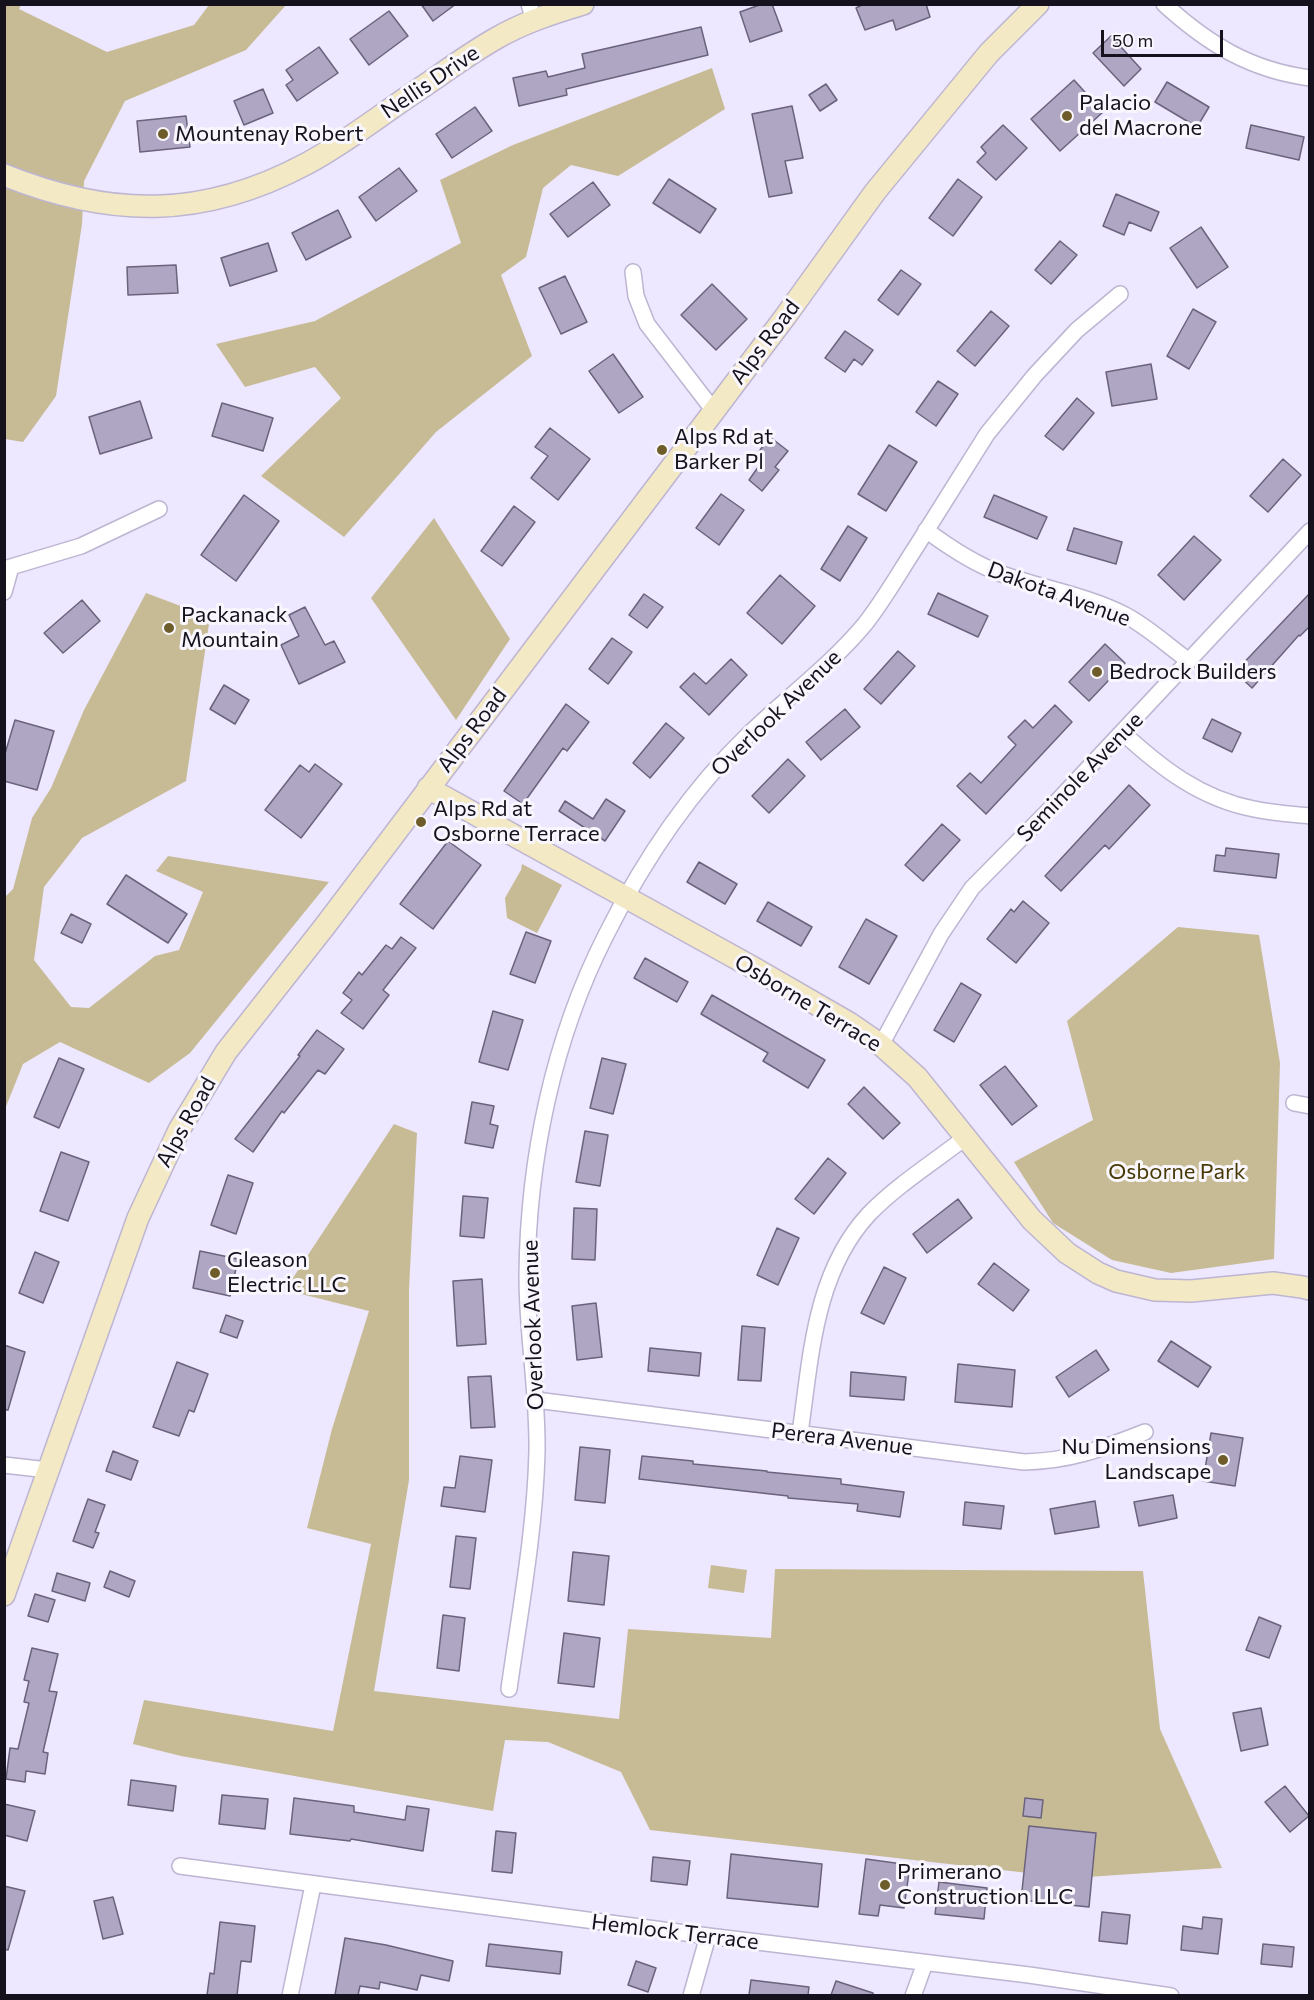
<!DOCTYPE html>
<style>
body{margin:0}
#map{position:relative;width:1314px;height:2000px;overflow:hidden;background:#ede7ff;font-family:Commissioner,sans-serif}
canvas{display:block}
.frame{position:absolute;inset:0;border:6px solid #15121d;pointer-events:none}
.scale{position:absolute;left:1101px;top:30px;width:122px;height:27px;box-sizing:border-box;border:3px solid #15121d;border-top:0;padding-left:8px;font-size:18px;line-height:21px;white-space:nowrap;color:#15121d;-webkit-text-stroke:4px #f9f7fd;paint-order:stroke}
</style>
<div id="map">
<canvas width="1314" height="2000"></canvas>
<div class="frame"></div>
<div class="scale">50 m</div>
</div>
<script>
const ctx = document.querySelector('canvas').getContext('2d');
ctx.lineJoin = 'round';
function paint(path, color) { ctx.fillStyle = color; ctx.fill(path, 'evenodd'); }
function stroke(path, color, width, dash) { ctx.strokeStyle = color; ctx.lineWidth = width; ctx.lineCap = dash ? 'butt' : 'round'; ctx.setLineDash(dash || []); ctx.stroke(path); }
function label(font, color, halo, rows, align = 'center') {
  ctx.font = font + ' Commissioner,sans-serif'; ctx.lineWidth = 6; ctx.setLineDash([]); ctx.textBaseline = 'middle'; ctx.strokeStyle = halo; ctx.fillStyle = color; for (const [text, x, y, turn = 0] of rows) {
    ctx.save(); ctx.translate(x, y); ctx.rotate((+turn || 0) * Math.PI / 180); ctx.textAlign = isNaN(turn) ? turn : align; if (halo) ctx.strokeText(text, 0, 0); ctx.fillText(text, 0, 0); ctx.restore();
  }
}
paint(new Path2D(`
 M5 5H21L19 9 107 52 194 25 209 5H286L246 50 125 101 84 181 82 224 56 396 23 442 5 439Z
 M712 68 725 109 618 176 571 165 543 188 526 257 501 275 532 356 436 432 344 537 261 476 341 398 315 367 245 387 216 344 315 321 461 243 440 180 513 145Z
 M434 518 510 639 456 720 371 598Z
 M146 593 210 617 186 781 82 838 44 887 34 960 71 1007 89 1008 155 956 179 950 203 892 156 871 168 856 329 882 190 1053 149 1083 60 1042 23 1064 5 1109V897L13 889 32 818 51 788 84 710Z
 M522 864 562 885 537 933 507 918 505 898 521 870Z
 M1178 927 1259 935 1280 1063 1274 1259 1171 1273 1112 1260 1053 1223 1014 1162 1093 1120 1067 1021Z
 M394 1124 417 1133 409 1289V1480L374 1691 619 1719 628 1629 771 1638 775 1569 1143 1571 1160 1729 1222 1868 1072 1878 650 1830 621 1772 548 1742 505 1740 493 1811 181 1756 133 1744 144 1700 333 1731 371 1544 307 1528 332 1429 369 1311 285 1290Z
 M711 1565 747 1570 744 1593 708 1588Z`), '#c7bb95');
const building = new Path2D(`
 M421 4H456L433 21Z
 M762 4H772L782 31 750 42 740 12Z
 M864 4H926L930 17 896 30 893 20 865 30 856 8Z
 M389 11 408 36 369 65 350 39Z
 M701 27 708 55 566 89 567 95 519 106 513 78 546 71 548 77 585 68 582 54Z
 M1111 36 1141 69 1124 86 1093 53Z
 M319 47 338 73 297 101 286 85 293 80 286 70Z
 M1074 80 1103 112 1060 151 1031 119Z
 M1167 82 1209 107 1197 127 1155 102Z
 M826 84 837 100 820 111 809 95Z
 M263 89 273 113 244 125 234 101Z
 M792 106 803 158 785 161 792 193 769 197 752 114Z
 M475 107 492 131 452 158 436 134Z
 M186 116 190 147 140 152 137 121Z
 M1003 125 1027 148 996 180 977 162 986 153 981 147Z
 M1251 125 1304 137 1299 160 1246 148Z
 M399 168 417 191 376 221 359 197Z
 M669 179 716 209 700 233 653 203Z
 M958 179 982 197 953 236 929 218Z
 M593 182 610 205 568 237 550 214Z
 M1116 194 1159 212 1151 231 1129 222 1124 235 1103 226Z
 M338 210 351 237 306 260 292 233Z
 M1201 227 1228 267 1197 288 1170 248Z
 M1060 241 1077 255 1051 284 1035 270Z
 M268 243 277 271 230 286 221 258Z
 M176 265 178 293 128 295 127 267Z
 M901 270 921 284 898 315 878 300Z
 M565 276 587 322 561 334 539 288Z
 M712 284 747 319 716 350 681 315Z
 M1193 309 1216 322 1189 369 1167 356Z
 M991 311 1009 326 975 366 957 351Z
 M845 331 873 350 862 365 854 359 845 372 825 358Z
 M613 354 643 397 619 413 589 371Z
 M1151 364 1157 399 1112 406 1106 372Z
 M938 381 958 394 936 426 916 412Z
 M1077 398 1094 413 1063 450 1045 436Z
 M140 401 152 438 100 454 89 417Z
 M222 403 273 418 263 451 212 436Z
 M550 428 590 459 558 500 531 478 548 456 535 447Z
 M770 437 788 451 775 467 779 470 762 491 749 480 761 463 754 458Z
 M889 445 917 462 886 511 858 494Z
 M1283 459 1301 475 1268 512 1250 496Z
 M721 494 744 510 719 545 696 528Z
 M244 495 279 521 236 581 201 555Z
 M994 495 1047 517 1037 539 984 517Z
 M514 506 535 522 502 566 481 551Z
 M848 526 867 538 840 581 821 569Z
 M1074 528 1122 542 1116 564 1067 550Z
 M1194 536 1221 560 1184 600 1158 575Z
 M780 575 815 606 782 644 747 613Z
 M938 593 988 616 978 637 928 614Z
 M1310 593V626L1300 636 1299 635 1252 688 1235 672Z
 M644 594 663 607 647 628 629 615Z
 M82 600 100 621 63 653 44 633Z
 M305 607 325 645 334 641 345 662 299 684 281 645 299 636 289 615Z
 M612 638 632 652 608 684 589 669Z
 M1105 644 1125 663 1089 701 1069 682Z
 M898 651 915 666 881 704 864 689Z
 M731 659 747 675 709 715 680 687 694 673 706 684Z
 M224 685 249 700 235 724 210 709Z
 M566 704 589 722 567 751 563 748 523 804 504 791Z
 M1055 705 1072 722 986 814 957 786 970 773 981 783 1016 745 1008 737 1025 720 1033 728Z
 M845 709 860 727 821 760 806 742Z
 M1212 719 1241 733 1232 752 1203 738Z
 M15 720 54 731 37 790 4 781V757Z
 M666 723 684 738 650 778 633 763Z
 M788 759 805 776 769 813 752 796Z
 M315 764 342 784 301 838 265 810 300 765 309 772Z
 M1129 785 1150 805 1109 849 1105 845 1061 891 1045 876Z
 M606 799 625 811 605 841 559 811 565 801 593 819Z
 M942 824 960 840 923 881 905 865Z
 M448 841 481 865 433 929 400 904Z
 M1226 848 1279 854 1276 878 1214 871 1216 855 1225 856Z
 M699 862 737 884 725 904 687 882Z
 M126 875 187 914 168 943 107 904Z
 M1023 901 1049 923 1016 963 987 939 1011 909 1014 912Z
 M768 902 812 927 801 946 757 921Z
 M71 914 91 924 82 943 61 933Z
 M866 919 897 936 869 984 839 967Z
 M526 932 551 941 535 983 510 974Z
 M401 937 416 948 383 990 389 995 363 1029 341 1013 352 1000 343 993 359 972 362 975 386 945 392 949Z
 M645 958 688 982 677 1002 634 978Z
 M961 983 981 995 954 1042 934 1030Z
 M712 995 825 1060 808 1088 763 1061 768 1053 701 1014Z
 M493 1011 523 1020 508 1070 479 1062Z
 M317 1030 344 1049 325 1074 318 1070 284 1113 282 1111 253 1152 235 1139 300 1056 298 1055Z
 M59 1058 84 1069 59 1128 34 1117Z
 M602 1058 626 1064 613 1114 590 1108Z
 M1005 1066 1037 1106 1012 1125 980 1085Z
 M864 1087 900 1123 883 1139 848 1104Z
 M472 1102 494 1106 490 1124 498 1126 493 1148 465 1143Z
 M585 1131 608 1135 600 1186 576 1182Z
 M61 1152 89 1162 68 1221 40 1211Z
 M828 1158 846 1173 814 1214 795 1199Z
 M228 1175 253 1183 236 1234 211 1225Z
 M463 1196 488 1198 484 1238 460 1236Z
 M958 1199 972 1218 927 1253 913 1234Z
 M574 1208 597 1209 595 1260 572 1259Z
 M777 1228 799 1238 778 1285 757 1275Z
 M200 1251 238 1259 230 1296 193 1288Z
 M35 1252 59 1262 43 1303 19 1293Z
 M994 1263 1029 1290 1013 1311 978 1284Z
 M884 1267 906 1278 884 1324 861 1313Z
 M482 1279 486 1344 457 1346 453 1281Z
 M596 1303 602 1357 577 1360 572 1306Z
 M226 1315 243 1321 237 1338 220 1332Z
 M742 1326 765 1328 761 1381 738 1380Z
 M1171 1341 1211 1367 1198 1387 1158 1361Z
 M4 1345 25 1352 8 1410H4Z
 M650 1348 701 1353 699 1376 648 1371Z
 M1096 1350 1109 1370 1069 1397 1056 1377Z
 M177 1362 208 1374 194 1412 189 1410 179 1436 153 1427Z
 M958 1364 1015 1370 1012 1407 955 1402Z
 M851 1372 906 1377 904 1400 850 1396Z
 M491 1376 495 1427 471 1428 468 1377Z
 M1211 1433 1243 1438 1235 1486 1203 1481Z
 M580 1447 610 1450 605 1503 575 1500Z
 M113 1451 138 1461 131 1480 106 1471Z
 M460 1456 492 1460 485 1512 441 1506 444 1487 455 1488Z
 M642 1456 693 1461V1464L767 1471V1472L841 1479V1484L904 1492 900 1517 857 1511 858 1504 788 1498V1496L639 1479Z
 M1173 1495 1177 1518 1139 1526 1134 1502Z
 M88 1499 105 1505 95 1532 99 1533 93 1548 73 1541Z
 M1095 1501 1099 1527 1055 1534 1050 1509Z
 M965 1502 1004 1506 1001 1529 963 1525Z
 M456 1536 476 1538 470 1589 450 1587Z
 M573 1552 609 1556 604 1605 568 1601Z
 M110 1571 135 1581 129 1597 104 1587Z
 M57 1573 90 1583 85 1601 52 1591Z
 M35 1594 55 1600 48 1622 28 1616Z
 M443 1615 465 1618 459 1671 437 1668Z
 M1259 1617 1281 1626 1269 1658 1246 1650Z
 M564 1633 600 1638 594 1687 558 1683Z
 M32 1648 58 1654 49 1691 57 1692 43 1752 48 1753 45 1774 26 1771 25 1782 6 1779 10 1748 18 1749 29 1703 24 1702 29 1681 24 1680Z
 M1261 1708 1268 1745 1241 1751 1233 1713Z
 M131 1780 176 1786 173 1811 128 1805Z
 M1285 1786 1309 1816 1290 1832 1265 1802Z
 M222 1795 268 1799 265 1829 219 1824Z
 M294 1798 354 1806V1812L405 1820 407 1806 429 1809 423 1851 351 1839 350 1841 290 1834Z
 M1025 1798 1043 1800 1041 1818 1023 1816Z
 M4 1804 35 1811 27 1841 4 1835Z
 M1029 1826 1096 1833 1089 1907 1021 1900Z
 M496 1831 516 1833 512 1873 492 1871Z
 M731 1854 822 1864 818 1907 727 1898Z
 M653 1857 690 1861 687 1885 651 1881Z
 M866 1859 910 1865 904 1908 880 1905 878 1916 859 1914Z
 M939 1882 987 1888 984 1919 935 1914Z
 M4 1886 25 1891 8 1950 4 1949Z
 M113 1897 123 1934 103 1939 94 1901Z
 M1102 1912 1130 1915 1127 1944 1099 1941Z
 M1203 1917 1222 1919 1218 1954 1181 1950 1183 1926 1202 1929Z
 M220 1922 255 1926 251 1962 241 1961 237 1995H207L210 1973 214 1974Z
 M345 1938 386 1945 453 1961 449 1981 421 1975 417 1990 380 1982 379 1989 360 1986 358 1995H335Z
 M489 1944 562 1952 560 1974 486 1966Z
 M1263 1944 1294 1947 1292 1967 1261 1964Z
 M636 1961 656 1968 648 1992 628 1985Z
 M751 1980 809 1987 808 1995H749Z
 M836 1981 873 1993V1995H831Z`);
paint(building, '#afa6c3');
stroke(building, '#6b637d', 1.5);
const street = new Path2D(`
 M529 4 534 21
 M1164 4C1208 44 1250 70 1310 78
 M633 272 636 296 647 324 714 411
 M926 530C950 548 974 564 1002 574 1041 588 1089 596 1125 615 1148 627 1168 646 1189 661
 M4 569 81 546 159 509
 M4 592 11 567
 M1122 732C1161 768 1201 799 1254 809 1272 813 1291 814 1310 816
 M881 1045 941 934 972 888 1050 809 1310 531
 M1294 1103 1310 1106
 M536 1400 1024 1462C1071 1461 1101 1449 1145 1432
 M800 1433C811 1358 814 1273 869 1214 897 1185 934 1162 966 1137
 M4 1465 48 1470
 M509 1689C520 1611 535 1531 537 1452 538 1393 527 1335 527 1276 528 1160 553 1039 606 935 642 863 689 792 748 735 786 698 830 666 865 624 884 600 899 573 916 547 939 510 963 472 987 434L1035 375 1077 330 1120 294
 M180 1866 708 1936 1029 1975 1171 1996
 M290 1996 313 1885
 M691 1996 708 1936
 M913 1996 925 1963`);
const secondary = new Path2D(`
 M4 175C111 218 203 219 306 164 344 144 379 116 415 92 442 74 467 55 495 39 522 23 553 13 583 4
 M428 788 752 967 849 1023 881 1045 917 1077 1032 1220 1067 1253 1098 1273 1116 1281 1155 1290 1191 1291 1273 1283 1302 1287 1310 1289
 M4 1595 138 1218 179 1130 226 1052 325 926 785 317 875 192 989 53 1038 4`);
stroke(street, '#bdb5d2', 18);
stroke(secondary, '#bdb5d2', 24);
stroke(street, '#fff', 15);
stroke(secondary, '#f4e9c5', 21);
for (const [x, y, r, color] of [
 [1067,116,6,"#6e5d2b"],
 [163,134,6,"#6e5d2b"],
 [662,450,6,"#6e5d2b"],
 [169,628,6,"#6e5d2b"],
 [1097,672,6,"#6e5d2b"],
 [421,822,6,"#6e5d2b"],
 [215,1273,6,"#6e5d2b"],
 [1223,1460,6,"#6e5d2b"],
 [885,1885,6,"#6e5d2b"]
]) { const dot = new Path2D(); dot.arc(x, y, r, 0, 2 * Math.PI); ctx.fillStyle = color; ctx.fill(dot); stroke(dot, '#f9f7fd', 2); }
label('22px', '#15121d', '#f9f7fd', [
 ["Nellis Drive",430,82,-34],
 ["Alps Road",765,342,-53],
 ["Dakota Avenue",1059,594,20],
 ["Overlook Avenue",776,713,-44],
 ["Alps Road",472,730,-53],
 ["Seminole Avenue",1080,777,-46],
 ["Osborne Terrace",808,1003,31],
 ["Alps Road",186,1122,-61],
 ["Overlook Avenue",533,1325,-92],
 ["Perera Avenue",842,1439,7],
 ["Hemlock Terrace",675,1932,7]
]);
label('22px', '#15121d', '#f9f7fd', [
 ["Palacio",1079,103],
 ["del Macrone",1079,128],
 ["Mountenay Robert",175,134],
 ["Alps Rd at",674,437],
 ["Barker Pl",674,462],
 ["Packanack",181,615],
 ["Mountain",181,640],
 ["Bedrock Builders",1109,672],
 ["Alps Rd at",433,809],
 ["Osborne Terrace",433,834],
 ["Gleason",227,1260],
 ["Electric LLC",227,1285],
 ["Nu Dimensions",1211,1447,"right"],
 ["Landscape",1211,1472,"right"],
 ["Primerano",897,1872],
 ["Construction LLC",897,1897]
], 'left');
label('22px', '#473905', '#f9f7fd', [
 ["Osborne Park",1177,1172]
]);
</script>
